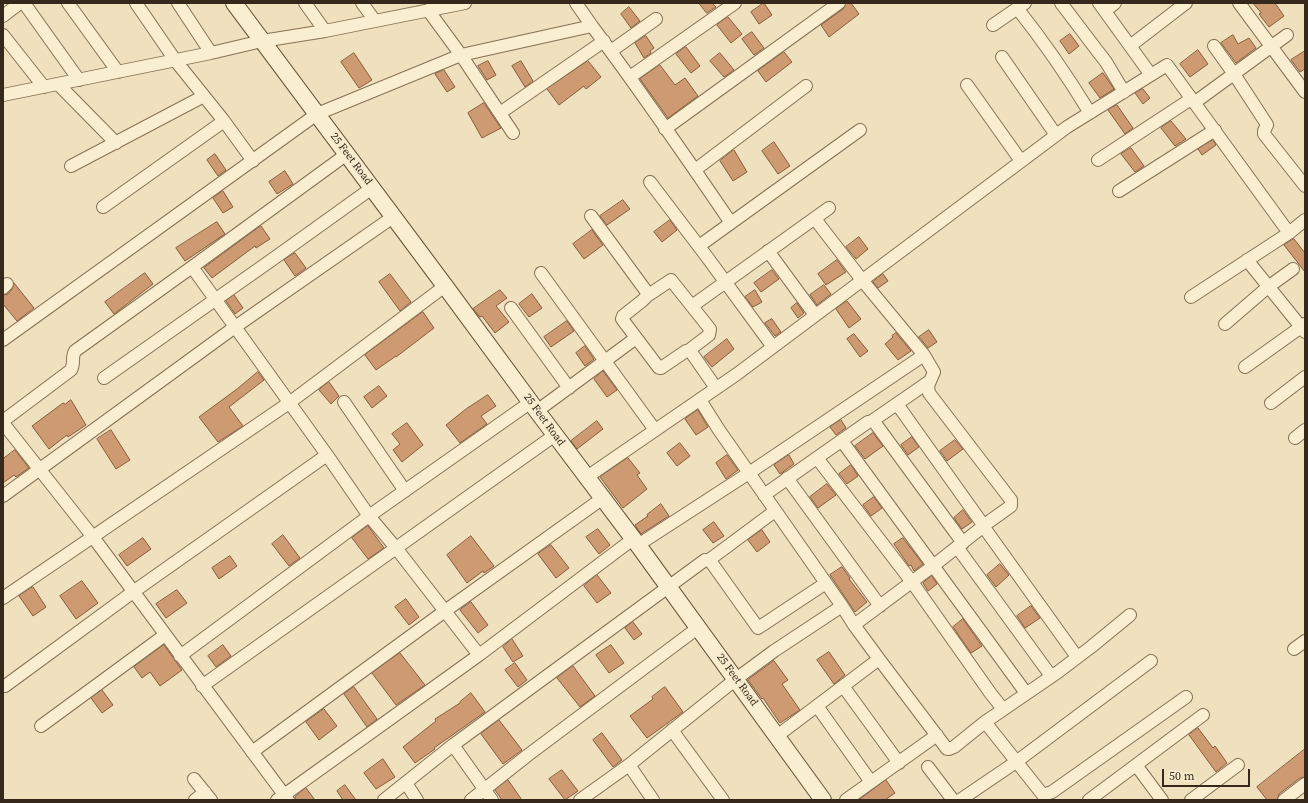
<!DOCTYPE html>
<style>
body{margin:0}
#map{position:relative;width:1308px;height:803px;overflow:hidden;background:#efe1bd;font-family:"Source Serif 4",serif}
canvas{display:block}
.frame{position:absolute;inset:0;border:4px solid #36291b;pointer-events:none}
.scale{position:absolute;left:1162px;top:769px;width:88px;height:18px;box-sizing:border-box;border:2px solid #36291b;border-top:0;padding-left:5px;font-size:12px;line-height:14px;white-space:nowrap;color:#36291b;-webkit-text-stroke:3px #f6ebcd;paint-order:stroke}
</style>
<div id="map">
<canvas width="1308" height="803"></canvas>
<div class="frame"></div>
<div class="scale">50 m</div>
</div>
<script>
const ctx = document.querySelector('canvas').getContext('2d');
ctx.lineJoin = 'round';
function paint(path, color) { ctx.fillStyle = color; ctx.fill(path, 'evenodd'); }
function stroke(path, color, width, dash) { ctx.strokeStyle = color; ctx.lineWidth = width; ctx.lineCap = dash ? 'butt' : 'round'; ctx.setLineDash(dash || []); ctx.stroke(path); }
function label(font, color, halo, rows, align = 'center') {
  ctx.font = font + ' "Source Serif 4",serif'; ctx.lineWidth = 3.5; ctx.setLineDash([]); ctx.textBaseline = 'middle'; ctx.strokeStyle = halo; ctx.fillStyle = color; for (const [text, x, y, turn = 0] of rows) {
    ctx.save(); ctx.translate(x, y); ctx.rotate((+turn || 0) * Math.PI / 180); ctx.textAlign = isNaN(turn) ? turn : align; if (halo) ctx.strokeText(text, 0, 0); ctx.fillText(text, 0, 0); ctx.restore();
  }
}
const building = new Path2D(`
 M699 3H712L716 7 707 13Z
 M764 3 772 15 759 24 751 12Z
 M846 3H851L859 14 829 37 821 25 843 9Z
 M1253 3H1275L1284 16 1269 27 1259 14 1261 13Z
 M629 7 640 21 631 28 621 14Z
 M728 17 742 34 731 43 717 25Z
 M752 32 764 48 754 55 742 39Z
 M1070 34 1079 46 1069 54 1060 41Z
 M1233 35 1238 44 1249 38 1256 48 1236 63 1221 43Z
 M646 36 654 48 650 51 651 53 644 58 635 43Z
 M686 47 700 66 691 73 676 54Z
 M1198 50 1208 64 1190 77 1180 64Z
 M1305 51V69L1300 72 1291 60Z
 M784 52 792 62 766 82 758 71Z
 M354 53 372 80 359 88 341 62Z
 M720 53 734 70 724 77 710 61Z
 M488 61 496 75 487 80 478 66Z
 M521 61 533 81 525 87 512 66Z
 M588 61 601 77 586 89 584 86 559 105 547 89Z
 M660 65 675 85 685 78 698 96 668 118 640 79Z
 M444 70 455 87 447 92 435 74Z
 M1103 73 1114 89 1100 98 1089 83Z
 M1143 89 1150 98 1143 104 1135 93Z
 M484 103 501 128 482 138 468 113Z
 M1117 105 1133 128 1125 134 1108 110Z
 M1171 121 1186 139 1175 146 1161 128Z
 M1213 140 1216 145 1202 155 1198 149Z
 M774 142 790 166 778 174 762 151Z
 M1131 148 1144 166 1135 172 1121 154Z
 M734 150 747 172 733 181 720 161Z
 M215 154 226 170 218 176 207 160Z
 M285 171 293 184 277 194 269 182Z
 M223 191 233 207 223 213 213 198Z
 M623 200 630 209 607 225 600 216Z
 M670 220 677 230 662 242 654 232Z
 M217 222 225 234 185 261 176 248Z
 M261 226 270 239 256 248 255 246 212 278 204 268Z
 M592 230 603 245 584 259 573 244Z
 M859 237 868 249 856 259 846 247Z
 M1294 239 1305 253V272L1284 245Z
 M295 253 306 268 295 276 284 260Z
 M837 260 846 272 826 285 818 274Z
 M772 270 779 279 761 292 754 283Z
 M145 273 153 284 114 314 105 302Z
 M390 274 411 302 400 311 379 282Z
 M883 274 888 281 878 288 873 282Z
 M14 283 34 308 17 321 3 304V295L8 294 12 289Z
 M824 285 831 294 817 305 810 295Z
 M500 290 507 298 496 306 509 322 495 333 482 316 480 317 473 309Z
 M755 290 762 302 753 307 745 297Z
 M532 294 542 308 529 317 519 304Z
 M234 295 243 308 235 314 226 301Z
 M847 301 861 319 849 328 836 309Z
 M797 303 804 313 798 318 791 308Z
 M423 312 434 328 396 357V356L376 370 365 355Z
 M772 319 781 332 775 336 765 323Z
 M567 321 574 331 551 347 544 337Z
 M929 330 937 342 928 348 919 337Z
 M896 333 911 351 898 360 885 344 893 337 892 336Z
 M854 334 868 351 860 357 847 339Z
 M727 339 734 349 712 367 704 357Z
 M585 346 594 359 585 366 576 353Z
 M603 371 617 390 607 397 594 379Z
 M258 372 264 380 229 407 243 426 218 442 199 417 237 389Z
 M329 382 339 396 331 404 319 390Z
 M379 386 387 396 372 408 364 397Z
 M488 395 496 406 481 416 487 424 460 443 446 425 466 409Z
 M71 400 86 425 68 437 67 435 49 449 32 426 63 403 65 404Z
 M698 410 708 427 696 435 685 419Z
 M841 420 846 428 836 435 830 427Z
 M597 421 603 429 577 449 571 441Z
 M407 423 423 445 402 462 393 450 400 444 392 434Z
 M111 430 130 460 116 469 97 439Z
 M873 433 883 446 865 459 855 446Z
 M912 437 919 447 908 455 901 445Z
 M955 440 963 449 947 461 940 451Z
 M680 443 690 456 677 466 667 453Z
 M15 450 29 468 16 477 14 475 3 483V459Z
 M727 455 738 470 726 479 716 463Z
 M789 455 794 464 780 474 774 465Z
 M628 458 640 473 637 475 647 489 623 508 600 477Z
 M851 465 858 476 847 484 839 474Z
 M827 484 836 495 818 508 810 497Z
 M874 497 882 508 871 516 863 505Z
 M661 504 669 516 641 534 635 525 648 516 647 515Z
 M963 510 972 522 962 529 954 518Z
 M714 522 724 536 713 543 703 530Z
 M368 526 384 548 368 559 352 538Z
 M598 529 610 545 599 554 586 537Z
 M762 530 770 542 757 552 748 540Z
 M283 535 300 558 289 566 272 544Z
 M471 536 494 566 484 573 483 571 467 583 447 555Z
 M143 538 151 549 127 566 119 555Z
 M903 538 923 564 914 571 911 565 909 566 894 544Z
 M551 545 569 568 556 578 538 554Z
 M230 556 237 566 219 579 212 568Z
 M1000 564 1009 575 996 587 987 575Z
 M842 567 850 578 849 579 867 602 855 612 830 575Z
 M597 575 611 593 597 603 584 586Z
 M932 576 937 584 928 591 923 583Z
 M82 581 98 603 76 619 60 596Z
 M33 587 46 607 33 616 19 596Z
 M177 590 187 603 166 618 156 604Z
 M406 599 419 617 409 625 395 607Z
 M471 602 488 625 478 633 460 610Z
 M1031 606 1040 618 1025 628 1017 616Z
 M963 619 982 646 971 653 953 627Z
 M633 622 642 634 634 640 625 628Z
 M512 639 523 656 513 662 503 647Z
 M164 645 182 670 160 686 150 672 142 678 134 667Z
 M223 645 231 656 216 667 208 656Z
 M611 645 624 663 609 673 596 655Z
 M829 652 845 675 834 684 817 660Z
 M400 653 425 685 396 705 372 673Z
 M774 661 788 680 782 684 800 710 780 723 763 698 762 699 748 680Z
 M515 663 527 680 518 687 505 670Z
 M573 666 595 696 580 707 557 678Z
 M354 687 377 719 367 727 344 694Z
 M665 687 683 712 647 738 630 716 653 699 652 697Z
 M102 690 113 705 102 713 91 698Z
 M471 693 485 712 434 748 435 749 415 763 403 747 436 721 435 719 460 703V702Z
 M324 709 337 726 319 740 306 722Z
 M499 720 522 750 503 764 481 734Z
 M1198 728 1213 748 1215 746 1227 763 1216 772 1189 735Z
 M602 733 622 760 613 767 593 740Z
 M1305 749V777L1300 778 1279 794 1277 800H1267L1257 787Z
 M383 759 395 777 376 789 364 773Z
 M562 770 578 791 565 800 549 779Z
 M508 780 522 800H502L495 790Z
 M886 780 895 793 885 800H859Z
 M345 785 356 800H343L337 791Z
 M306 788 315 800H295V797Z`);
paint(building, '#ce9a72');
stroke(building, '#875b3b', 1);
const street = new Path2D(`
 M24 3 79 80
 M68 3 118 72
 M136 3 175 60 224 121 253 161
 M178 3 211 53
 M305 3 325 31
 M362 3 375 21
 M1061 3 1099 53 1106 62 1124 92
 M1099 3 1151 75
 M1239 3 1305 92
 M1017 8C1044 42 1068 77 1090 113
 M428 10 461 55 513 133
 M1105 11 1115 3
 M3 16 20 3
 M993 25 1025 3
 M592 26C640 90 686 157 731 223
 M3 35 44 87
 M1130 46 1186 3
 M1214 46 1234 74 1266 123 1267 125 1264 131V134L1305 186
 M611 51 656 19
 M1002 57 1056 135
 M630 77 735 3
 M58 84 116 143
 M967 85 1021 161
 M3 95 211 53 262 41 325 31 465 3
 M1194 103 1287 35
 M500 113 604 41
 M665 129 839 3
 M1098 160 1191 99
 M71 166 204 96
 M695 170 806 86
 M650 182 707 257 773 347
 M1119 191 1215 130
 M103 207 224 121
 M591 216 646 291 647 296 642 301 623 316 622 319 659 368H661L686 351 691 352 716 388
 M815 219 862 280 924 355
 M699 246 860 130
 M768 251 815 315
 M1247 260 1301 327 1305 324
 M192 267 347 154
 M541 273 655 430
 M3 288 7 284
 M647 296 671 280 710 329 709 335 688 351
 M1191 297 1289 233 1305 220
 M692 306 829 208
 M511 308 569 388
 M1225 324 1268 287 1293 269
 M3 340 317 114 461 55 592 26 576 3
 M1245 367 1301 327 1305 332
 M104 378 273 259 372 188
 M700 400 719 430 842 606
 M344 402 405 491
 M1271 403 1305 377
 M897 404 984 526
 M537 411 636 338
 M3 421 71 370C75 363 71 358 75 351L192 267 327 455 133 592 5 686
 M872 421 930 381
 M3 423 93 537 288 800
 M1295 438 1305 430
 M842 441 1026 693
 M327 455 369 516 396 548 479 655
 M817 458 912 582 991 694 1003 709
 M587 477 737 374 1067 127 1167 65 1289 233
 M787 478 880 606
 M764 495 868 422 872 421 875 423 963 543
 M3 496 235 327 393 217
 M983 526 1077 657
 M957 547 1051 676
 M709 560 775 511
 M3 598 289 403 445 286
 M1130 615 1091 647 1058 672 985 722 1043 795 1052 792 1186 697
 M1294 649 1305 641
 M180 656 369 516 531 402
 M879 659 947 749H949L954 747 985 722
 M202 686 555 435
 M843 686 899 763
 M817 706 871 782
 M41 726 165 635
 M672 730 723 800
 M777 736 879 659 854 625
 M453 745 492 800
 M252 752 445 611 603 498
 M629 765 653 800
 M1136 765 1162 800
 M928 767 953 800
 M194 779 211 800
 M406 783 417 800
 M195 800 205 792
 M277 800 479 655 633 539
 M384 800 453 745 705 560H709L711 562 758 628 826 583
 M471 800 528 755 699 627
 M580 800 629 765 736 679 774 651 842 606 854 625 933 566 990 521 1011 506V500L929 393 928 386 934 372 924 355 749 473 638 545
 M846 800 937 735
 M960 800 1016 762 1151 661
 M1089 800 1203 715
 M1191 800 1238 765
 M1284 800 1305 784`);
const secondary = new Path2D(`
 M234 3 445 286 537 411 638 545 823 800`);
stroke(street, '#877156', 14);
stroke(secondary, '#695239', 18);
stroke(street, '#faeed0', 12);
stroke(secondary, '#faeed0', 16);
label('11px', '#36291b', '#f6ebcd', [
 ["25 Feet Road",351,159,53],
 ["25 Feet Road",544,420,54],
 ["25 Feet Road",737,680,54]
]);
</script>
